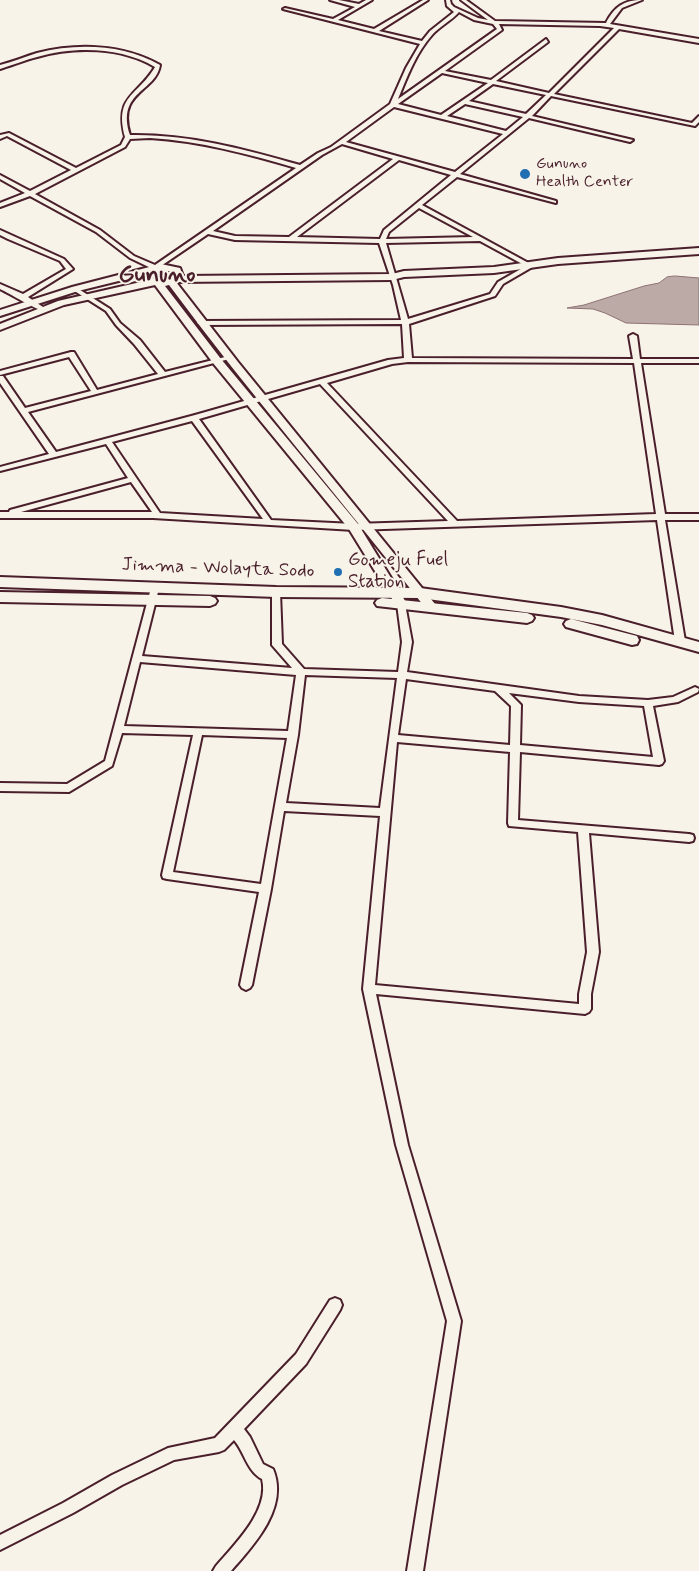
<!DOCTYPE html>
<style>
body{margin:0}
canvas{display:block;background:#f7f3e8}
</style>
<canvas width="699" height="1571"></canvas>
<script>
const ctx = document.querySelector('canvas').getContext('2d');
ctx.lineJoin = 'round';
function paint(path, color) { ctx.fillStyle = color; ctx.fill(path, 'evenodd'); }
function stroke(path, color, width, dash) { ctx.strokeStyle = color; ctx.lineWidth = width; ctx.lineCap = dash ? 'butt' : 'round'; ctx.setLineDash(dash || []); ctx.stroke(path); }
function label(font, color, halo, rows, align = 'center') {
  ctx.font = font + ' Mynerve,sans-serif'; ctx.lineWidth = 4; ctx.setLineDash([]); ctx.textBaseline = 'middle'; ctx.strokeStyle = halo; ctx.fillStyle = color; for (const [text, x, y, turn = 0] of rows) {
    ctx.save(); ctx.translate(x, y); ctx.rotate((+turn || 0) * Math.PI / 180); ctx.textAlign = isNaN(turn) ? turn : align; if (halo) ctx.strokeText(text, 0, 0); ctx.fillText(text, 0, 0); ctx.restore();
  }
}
const water = new Path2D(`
 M675 276 699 278V325L626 323 605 313 593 309 567 308 584 305 644 286 659 283 667 277Z`);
paint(water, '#bcaaa7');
stroke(water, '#8e7275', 1);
const minor = new Path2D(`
 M330 0H339L359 4 366 0H372L338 20 374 29 423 0H428L379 31 422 41 430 31 454 12 447 6 446 0H450L451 4 454 7 478 18 488 20 461 0H466L495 21 606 23C614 7 624 0 642 0L622 8 610 24 699 39V43L619 29 554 94 692 123 699 116V122L695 126 551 96 532 116 633 140 630 142 529 118 460 174 556 201V203L457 177 422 205 534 266 503 284 495 296 409 324 412 358 633 359 629 336 633 334 637 336 640 359H699V363H641L665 514H699V520H665L685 641 683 643H677L675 641 657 520 354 530 153 518H0V512H9L10 510 128 478 106 444 0 471V467L49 454 0 383V376H3L25 408 91 391 69 357 0 375V371L71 352H74L97 390 158 374 134 344 116 325 106 311 73 290V288H77L110 309 120 323 140 340 165 372 229 356 233 358 28 412 56 452 195 415 388 360 404 358 402 324 201 325 197 323 201 321 401 320 393 285 379 243 235 240 208 234 155 270 130 258 96 232 30 196 0 207V203L25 193 0 179V175L30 191 71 170 7 136 0 139V135L9 133 76 168 121 145 125 137C114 95 138 96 155 67 121 47 75 46 37 57 25 60 13 65 0 69V65C12 62 24 57 37 53 77 43 123 44 160 65 156 92 116 91 130 135 189 134 244 149 300 165L318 153 331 147 390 104 406 68 420 44 283 9 285 8 333 19 355 7ZM459 12 474 20 493 24 497 29 398 99C407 77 416 53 432 35 440 26 451 21 459 12ZM499 24 600 26 614 28 549 93 496 81 548 42 546 39 491 80 445 71 502 30ZM442 73 488 83 441 115 398 104ZM493 84 546 95 526 114 469 101ZM465 104 523 117 506 131 447 116ZM394 107 503 134 455 172 346 142ZM150 138C200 141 248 154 296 168L155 265 134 256 100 230 35 194 125 147 130 139ZM342 144 393 159 289 237 235 236 213 231 322 155ZM399 160 451 175 384 230 380 239 297 237ZM419 208 473 237 386 239 389 232ZM480 241 526 266 498 282 490 294 408 319 386 243ZM408 362 634 363 656 514 457 521 327 383 392 364ZM320 384 448 521 354 524 271 520 199 419ZM192 421 263 519 160 513 112 442ZM131 482 152 512H21Z
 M0 230 64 259 73 269 28 297 46 309V311C39 312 9 293 0 289V284L23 294 66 269 60 261 8 239 0 235Z
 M155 585 159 588 142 656 292 668 272 645V592L276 589 280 592 282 644 304 669 398 672 402 642 397 604 401 601 405 604 412 642 407 672 579 696 648 700 673 697 695 687 699 689 698 692 678 702 653 706 664 761 662 764 659 765 520 752 518 820 689 834 693 835 694 838 693 841 689 842 589 833 599 952 591 994V1009L589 1012 585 1014 376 994 408 1145 461 1321 423 1571H407L447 1321 396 1145 363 989 380 816 284 811 271 889 252 985 250 988 246 990 242 988 240 985 259 892 167 879 163 878 162 875 193 735 122 733 112 766 69 792 0 791V783L67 784 105 761 151 588ZM140 662 296 675 288 731 124 726ZM305 675 397 678 380 808 286 803 298 735ZM406 679 495 691 511 706 510 745 398 735ZM509 693 579 702 644 706 653 757 520 745 521 705ZM202 735 287 738 261 884 173 872ZM397 742 510 752 508 823 509 826 578 832 587 952 579 994V1004L375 985Z
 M335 1298 340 1300 342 1305 340 1310 306 1364 244 1429 250 1437 263 1464 273 1469C289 1507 255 1544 231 1571H213L216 1566C235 1544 270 1510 262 1479 247 1471 245 1453 234 1440L224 1450 219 1452 174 1460 122 1485 73 1513 0 1550V1535L63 1503 112 1475 168 1448 215 1438 296 1354 330 1300Z`);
const secondary = new Path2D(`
 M699 248V254L558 264 494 273 404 277 392 280 176 282 238 362 435 604 437 607 431 611 427 610C342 500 251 396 169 285L165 286 221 359 358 524 407 604 405 607H397L349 529 213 363 155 285 64 305 0 330V324L58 301 145 281 143 275 78 291 0 316V310L72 287 161 264 180 268 183 276 392 274 404 271 494 267 558 258ZM162 270 173 272 174 275 164 280 152 278V274Z`);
const trunk = new Path2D(`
 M0 577 276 587 420 588 561 607 602 615 699 642V652L602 625 561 617 420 598 276 597 0 587Z
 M0 592 210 596 215 598 217 601 215 604 210 606 0 602Z
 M382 598 527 613 532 615 534 618 532 621 527 623 377 606 375 603 377 600Z
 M571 619 637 636 639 640 637 644 632 645 566 627 564 624 566 621Z`);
stroke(minor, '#4a1f2b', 4);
stroke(secondary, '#4a1f2b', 4);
stroke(trunk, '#4a1f2b', 4);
paint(minor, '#f7f3e8');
paint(secondary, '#f7f3e8');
paint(trunk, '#f7f3e8');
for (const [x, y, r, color] of [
 [525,174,6,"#1f6fb2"],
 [338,572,5,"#1f6fb2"]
]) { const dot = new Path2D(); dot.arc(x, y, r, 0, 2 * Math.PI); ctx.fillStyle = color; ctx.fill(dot); stroke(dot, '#f7f3e8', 2); }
label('16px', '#4a1f2b', '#f7f3e8', [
 ["Gununo",536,165],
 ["Health Center",536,183]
], 'left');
label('19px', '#4a1f2b', '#f7f3e8', [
 ["Gomeju Fuel",348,561],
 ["Station",348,583]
], 'left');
label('19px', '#4a1f2b', '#f7f3e8', [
 ["Jimma - Wolayta Sodo",218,569,2]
]);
label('bold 24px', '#4a1f2b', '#f7f3e8', [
 ["Gununo",157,276]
]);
</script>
